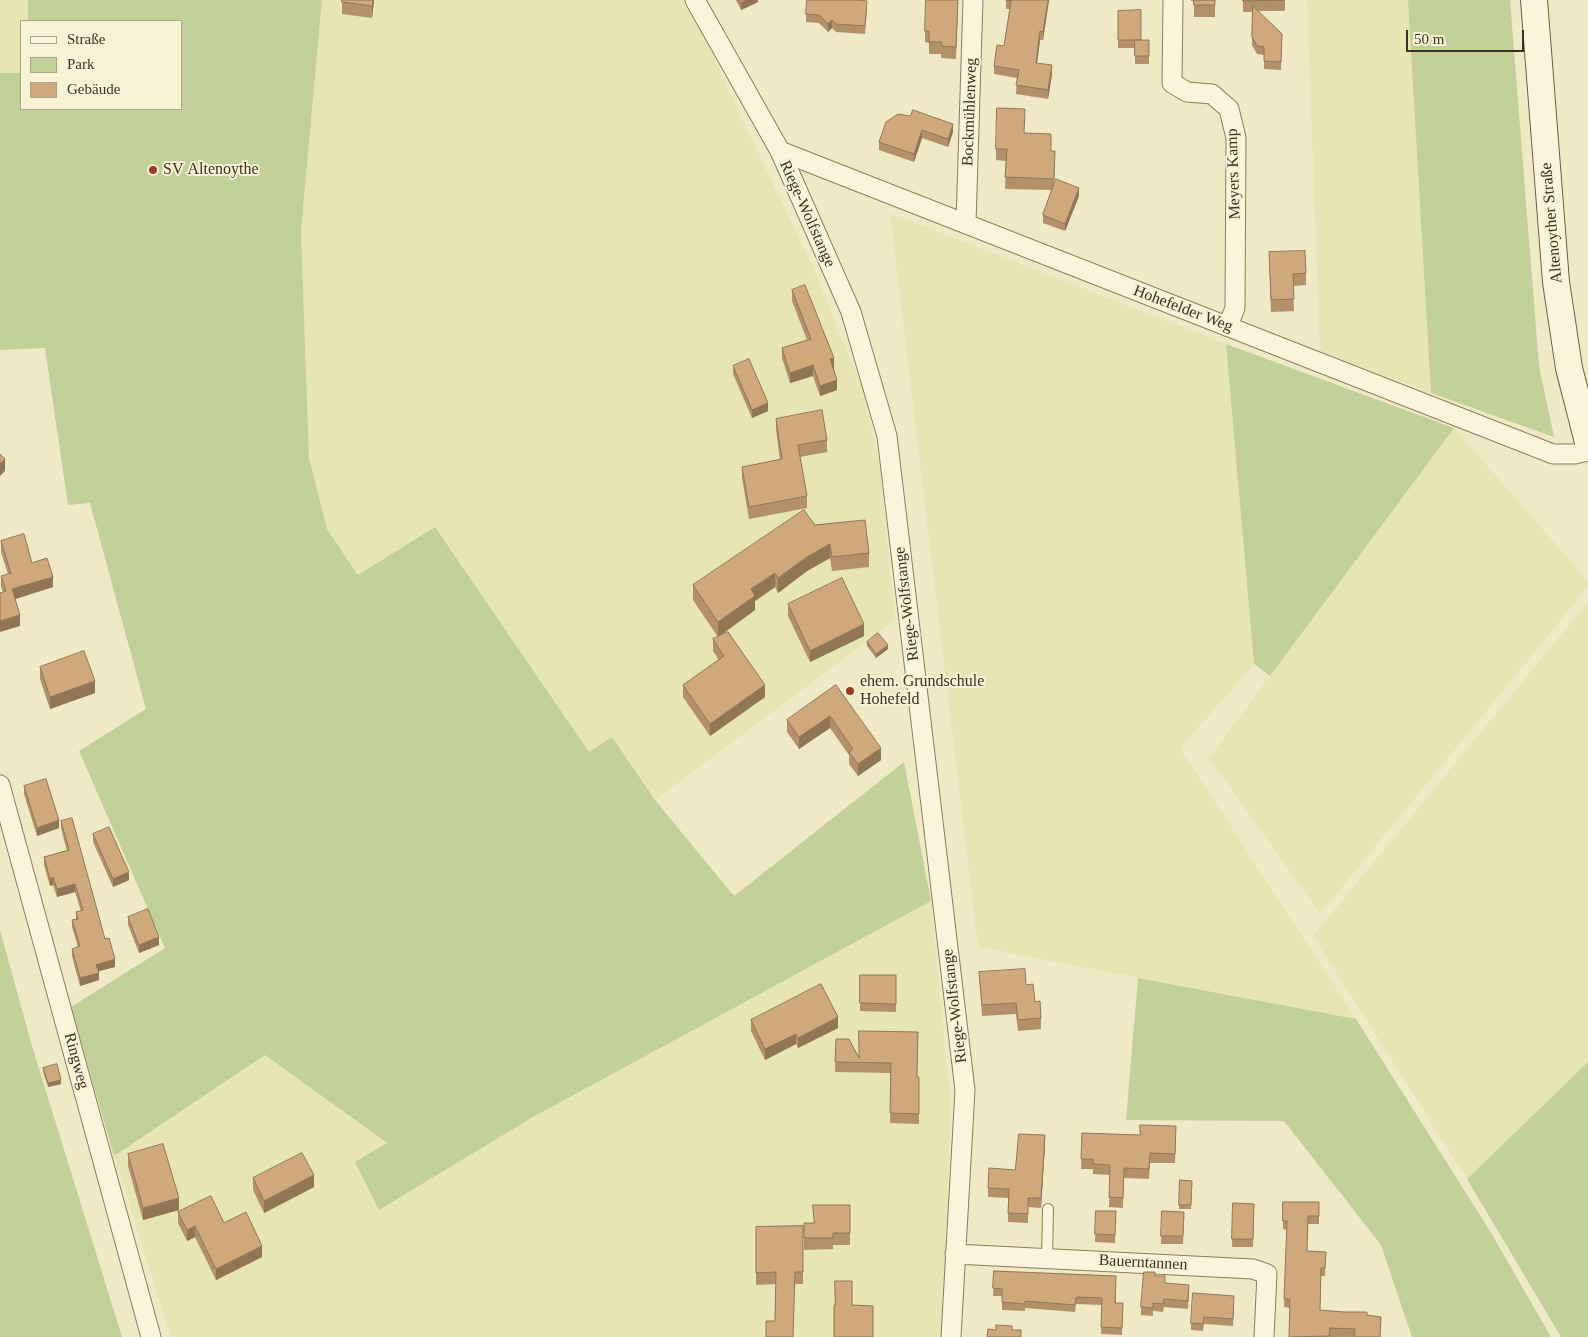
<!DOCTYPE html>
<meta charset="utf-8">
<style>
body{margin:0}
#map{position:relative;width:1588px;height:1337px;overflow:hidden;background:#f0e9c6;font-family:"Times New Roman",serif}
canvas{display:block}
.legend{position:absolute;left:20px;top:20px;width:162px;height:90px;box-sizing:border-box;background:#f7f2d6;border:1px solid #aca58d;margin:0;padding:6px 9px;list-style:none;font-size:15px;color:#3c311f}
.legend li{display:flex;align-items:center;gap:10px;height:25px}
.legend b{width:25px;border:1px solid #aca58d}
.scale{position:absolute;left:1406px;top:30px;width:118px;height:22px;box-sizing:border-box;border:2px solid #3c311f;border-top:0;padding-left:6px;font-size:15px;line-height:18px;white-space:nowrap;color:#3c311f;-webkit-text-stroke:4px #f7f2d6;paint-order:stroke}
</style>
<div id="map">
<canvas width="1588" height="1337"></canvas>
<ul class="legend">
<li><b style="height:6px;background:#faf5da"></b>Straße</li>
<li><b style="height:14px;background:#c1cf99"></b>Park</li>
<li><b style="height:14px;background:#cfa97b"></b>Gebäude</li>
</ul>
<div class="scale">50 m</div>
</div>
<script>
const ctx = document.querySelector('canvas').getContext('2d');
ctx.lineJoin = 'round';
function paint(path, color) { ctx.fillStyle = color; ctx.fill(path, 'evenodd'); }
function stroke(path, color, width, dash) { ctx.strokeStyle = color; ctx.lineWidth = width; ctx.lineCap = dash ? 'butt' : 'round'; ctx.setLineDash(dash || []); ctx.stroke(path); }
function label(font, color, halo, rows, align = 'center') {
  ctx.font = font + ' "Times New Roman",serif'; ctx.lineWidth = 4; ctx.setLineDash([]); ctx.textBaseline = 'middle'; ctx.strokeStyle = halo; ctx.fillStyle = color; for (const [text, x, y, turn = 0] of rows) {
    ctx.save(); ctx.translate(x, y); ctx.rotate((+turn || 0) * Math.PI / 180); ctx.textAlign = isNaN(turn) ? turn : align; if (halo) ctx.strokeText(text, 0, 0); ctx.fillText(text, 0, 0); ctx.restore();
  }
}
paint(new Path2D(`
 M0 0H28V21H21V73H0Z
 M322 0H682L708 44 747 130 812 265 863 390 880 467 895 620 655 800 612 737 589 752 435 527 358 575 327 529 309 458 301 231Z
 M1307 0H1408L1431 393 1320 351Z
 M890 213 1226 344 1254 664 1180 748 1356 1019 978 947Z
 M1454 428 1588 581V587L1320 914 1209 758Z
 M1588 602V1062L1467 1179 1313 936Z
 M931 901 951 1104 944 1337H171L114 1156 265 1055 387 1144 355 1162 379 1210 533 1117Z`), '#e6e5b3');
paint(new Path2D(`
 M28 0H322L301 231 309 458 327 529 358 575 435 527 589 752 612 737 655 800 734 896 904 762 931 901 533 1117 379 1210 355 1162 387 1143 265 1055 114 1156 71 1007 165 948 79 751 146 709 90 503 68 505 45 348 0 350V73H21V109H181V21H28Z
 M1408 0H1510L1539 366 1554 437 1431 393Z
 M1226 344 1454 428 1270 676 1254 664Z
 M0 930 32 1046 122 1337H0Z
 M1138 978 1356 1019 1490 1231 1551 1337H1412L1381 1245 1284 1121 1126 1120Z
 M1588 1062V1337H1561L1467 1179Z`), '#c1cf99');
const lane = new Path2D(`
 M1047 1259 1048 1209`);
const street = new Path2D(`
 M695 0 780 151 851 312 887 436 965 1090 951 1337
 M1173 0 1172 83 1187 92 1212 94 1229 109 1236 138 1235 308 1228 326
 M780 151 1553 454H1575L1588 451
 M966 223 973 0
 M0 785 151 1337
 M955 1254 1253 1269 1267 1274 1264 1337`);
const secondary = new Path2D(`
 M1534 0 1556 282 1569 368 1588 442`);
stroke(lane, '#8c7c5b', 12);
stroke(street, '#8c7c5b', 21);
stroke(secondary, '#6e5d3e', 28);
stroke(lane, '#faf5da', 10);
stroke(street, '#faf5da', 19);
stroke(secondary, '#faf5da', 26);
paint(new Path2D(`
 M374 0 372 18 342 14V2Z
 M736 0H758V2L741 10Z
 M1006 0H1049L1043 40H1040L1037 63 1052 74 1048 99 1016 94 1017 78 994 74V66L1004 46 1010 9H1006Z
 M1191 0H1215V17H1194V1H1191Z
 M1243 0H1285V11H1258L1282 34 1281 70 1264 69V55L1257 54 1252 45V12H1243Z
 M867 9 865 34 836 32 832 28 828 32 819 23 806 22V14Z
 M958 10 956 59 941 58V54H929V43L925 42V31Z
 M1118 11 1141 40H1149V64H1135V48H1118Z
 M886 122 953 132 948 147 922 138 914 162 879 150V142Z
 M1024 133 1051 151 1055 162 1054 186 1079 196 1065 231 1043 223V215L1052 190 1005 189 1006 161 996 160V149Z
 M1269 252 1306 273V285L1293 286 1294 311 1271 312Z
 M792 290 834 369 837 390 820 396 813 376 790 383 782 358V348L807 340 792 301Z
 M733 366 768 411 752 418 733 374Z
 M776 419 827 440V452L800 457 807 496V508L749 519 742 478V467L780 460 776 430Z
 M815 525 869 553V567L832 571 830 558 807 571 778 593 775 587 755 601V610L718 637 693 600V585Z
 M1 541 32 563 53 587 15 599 20 626 3 592 1 587V576L8 574 1 552Z
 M788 604 864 636 810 662 788 616Z
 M713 639 765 697 710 736 683 697V685L719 660 713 651Z
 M867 642 888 649 876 658 867 646Z
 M40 667 95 693 50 709 40 679Z
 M836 685 881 760 858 776 849 764V755L830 728 799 749 787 732V720Z
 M24 786 59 828 37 836 24 794Z
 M61 821 115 967 98 971 99 980 80 986 72 956V949L78 947 72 927V920L76 919V912L81 911 75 892 57 897 53 885 50 886 44 865V857L67 851 61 828Z
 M93 834 129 880 113 887 93 842Z
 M128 917 159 945 139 953 128 925Z
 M979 972 1026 985 1035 1002 1041 1018V1029L1018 1031 1016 1014 982 1016Z
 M860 975H896V1012L860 1011Z
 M751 1020 838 1028 798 1048 796 1044 765 1060 751 1031Z
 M859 1031 917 1077H919V1124L890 1123 891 1073 835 1072 836 1039 859 1058Z
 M43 1068 61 1084 48 1087 43 1072Z
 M1176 1126 1175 1163H1150L1149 1179 1124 1178 1123 1208 1109 1207 1110 1175 1093 1174V1169H1081L1082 1133 1140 1135Z
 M1045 1144 1041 1208 1028 1207V1223L1008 1222V1198L988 1197V1188L1015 1170Z
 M128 1154 179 1210 143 1220 128 1166Z
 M253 1178 314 1187 264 1213 253 1190Z
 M1180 1180 1192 1181 1191 1209H1179Z
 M1283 1202 1319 1210V1224H1308L1307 1251 1326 1252 1325 1276H1321L1320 1310 1367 1315 1381 1325 1380 1337H1289L1290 1308 1284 1307 1287 1230 1283 1229Z
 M1233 1203 1254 1204 1253 1247H1232Z
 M850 1205V1245H833V1249L804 1250V1223H813Z
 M1096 1211H1116L1115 1243 1095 1242Z
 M1162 1211 1184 1212 1183 1244H1161Z
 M178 1212 224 1223 262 1257 216 1280 195 1237 187 1241 178 1223Z
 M803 1226V1284H795L775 1321 776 1284 756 1285V1227Z
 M994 1271 1116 1276V1303H1123L1122 1335 1101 1334 1102 1305 1076 1304 1075 1312 1025 1308V1311L1002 1310V1296H993Z
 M1155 1276 1165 1283 1189 1293 1188 1309 1164 1307 1163 1312 1153 1311V1316L1141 1315V1307Z
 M1234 1303 1233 1326 1204 1324 1203 1331 1191 1330V1323Z`), '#b2916a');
paint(new Path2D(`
 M373 0H374L372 18V6Z
 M747 0H758V2L741 10V3Z
 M1048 0H1049L1043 40V32Z
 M832 20V28L828 32V24Z
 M1040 31V40L1036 71V63Z
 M1052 65V74L1048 99V90Z
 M953 124V132L948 147V139Z
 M922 130V138L914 162V154Z
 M1079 188V196L1065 231V224Z
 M834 358V369L830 370V359Z
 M813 365V376L790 383V373Z
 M837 380V390L820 396V386Z
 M768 403V411L752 418V410Z
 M5 459V471L0 476V464Z
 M830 544V558L807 571 778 593V578L807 557Z
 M775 573V587L755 601V610L718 637V622L751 589Z
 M53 577V587L12 600V589Z
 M20 615V626L0 632V621Z
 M864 624V636L810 662V651Z
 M888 645V649L876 658V654Z
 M95 681V693L50 709V697Z
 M765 685V697L710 736V724Z
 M830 716V728L799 749V737Z
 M881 748V760L858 776V764Z
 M59 820V828L37 836V828Z
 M129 872V880L113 887V879Z
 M53 877V885L50 886V879Z
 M75 884V892L57 897V889Z
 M159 937V945L139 953V945Z
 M115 959V967L96 972V965Z
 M99 973V980L80 986V978Z
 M838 1017V1028L798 1048V1038Z
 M796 1034V1044L765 1060V1049Z
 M61 1080V1084L48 1087V1083Z
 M1045 1135V1144L1041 1208V1198Z
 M314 1175V1187L264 1213V1201Z
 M179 1198V1210L143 1220V1208Z
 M195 1226V1237L187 1241V1230Z
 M262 1246V1257L216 1280V1269Z`), '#917656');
const building = new Path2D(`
 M342 0H373L372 6 342 2Z
 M739 0H747L741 3Z
 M807 0H855L867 1 865 26 836 24 832 20 828 24 819 15 806 14Z
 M926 0H958L956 47 941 46 942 42H929V31H925Z
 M1006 0H1048L1043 32 1040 31 1036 63 1052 65 1048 90 1016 85 1019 70 994 66 997 45 1004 46 1011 1Z
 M1194 0H1215V5H1194Z
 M1243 0H1285L1243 1Z
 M1253 6 1282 34 1281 62 1264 61V47L1257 46 1252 37Z
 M1141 10V40H1118V11Z
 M1135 40H1149V56H1135Z
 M997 108 1025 109 1024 133 1051 134V151H1055L1054 179 1005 177 1007 149H996Z
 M913 110 953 124 948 139 922 130 914 154 879 142 886 122 898 114 910 116Z
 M1056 179 1079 188 1065 224 1043 215Z
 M1305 251 1306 273 1293 274 1294 299 1271 300 1269 252Z
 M805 285 834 358 830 359 837 380 820 386 813 365 790 373 782 348 811 339 792 290Z
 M749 359 768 403 752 410 733 366Z
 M822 410 827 440 798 445 807 496 749 507 742 467 782 459 776 419Z
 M0 454 5 459 0 464Z
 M804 510 815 525 865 520 869 553 832 557 830 544 807 557 778 578 775 573 751 589 755 596 718 622 693 585Z
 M24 534 32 563 47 558 53 577 12 589 20 615 0 621V593L6 591 1 576 11 573 1 541Z
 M842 578 864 624 810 651 788 604Z
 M728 632 765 685 710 724 683 685 724 656 713 639Z
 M878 633 888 645 876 654 867 642Z
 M84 651 95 681 50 697 40 667Z
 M836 685 881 748 858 764 849 752 853 749 830 716 799 737 787 720Z
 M46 779 59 820 37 828 24 786Z
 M72 818 105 939 109 938 115 959 96 965 99 973 80 978 72 949 80 946 72 920 78 919 76 912 83 910 75 884 57 889 53 877 50 879 44 857 69 850 61 821Z
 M109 827 129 872 113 879 93 834Z
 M148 909 159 937 139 945 128 917Z
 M1025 969 1026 985 1033 984 1035 1002 1040 1001 1041 1018 1018 1020 1016 1003 982 1005 979 972Z
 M860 975H896V1004L860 1003Z
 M821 984 838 1017 798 1038 796 1034 765 1049 751 1020Z
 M859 1031 918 1032 917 1077H919V1114L890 1113 891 1063 835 1062 836 1039H849L859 1058Z
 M57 1064 61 1080 48 1083 43 1068Z
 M1140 1125 1176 1126 1175 1154 1150 1153 1149 1169 1124 1168 1123 1198 1109 1197 1110 1165 1093 1164V1159H1081L1082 1133 1140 1135Z
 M1019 1134 1045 1135 1041 1198H1028V1214L1008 1213 1009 1189 988 1188 989 1168 1015 1170Z
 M163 1144 179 1198 143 1208 128 1154Z
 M302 1153 314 1175 264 1201 253 1178Z
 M1180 1180 1192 1181 1191 1205H1179Z
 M211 1196 224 1223 246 1212 262 1246 216 1269 195 1226 187 1230 178 1212Z
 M1283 1202H1319V1216H1308L1307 1251 1326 1252 1325 1268H1321L1320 1310 1344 1312H1367V1315L1381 1317 1380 1337H1354L1355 1329 1330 1328 1329 1336 1289 1337 1290 1299H1284L1287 1221H1283Z
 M1233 1203 1254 1204 1253 1239H1232Z
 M813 1205H850V1233H833V1238H804V1223H814Z
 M1096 1211H1116L1115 1235 1095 1234Z
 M1162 1211 1184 1212 1183 1236H1161Z
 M803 1226V1272H795L793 1337H766V1321H775L776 1272 756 1273V1227Z
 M994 1271 1116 1276 1115 1303H1123L1122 1328 1101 1327 1102 1298 1076 1297 1075 1305 1025 1301V1304L1002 1302V1289L993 1288Z
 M1144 1272H1155V1276H1165V1283L1189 1285 1188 1301 1164 1299 1163 1304 1153 1303V1308L1141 1307Z
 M835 1281H852V1305L873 1306V1337H834V1305H835Z
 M1193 1293 1234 1296 1233 1319 1204 1317 1203 1324 1191 1323Z
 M996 1325 1012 1326V1330H1021V1337H987L988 1329 996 1330Z`);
paint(building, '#cfa97b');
stroke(building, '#917656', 1);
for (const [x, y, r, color] of [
 [153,170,5,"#9d3829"],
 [850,691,5,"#9d3829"]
]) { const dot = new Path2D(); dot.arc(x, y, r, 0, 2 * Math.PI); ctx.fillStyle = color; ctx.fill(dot); stroke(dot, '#f7f2d6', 2); }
label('16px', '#3c311f', '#f7f2d6', [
 ["Bockmühlenweg",970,112,-88],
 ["Meyers Kamp",1234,174,-92],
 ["Riege-Wolfstange",807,214,66],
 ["Altenoyther Straße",1552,223,-95],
 ["Hohefelder Weg",1183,309,21],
 ["Riege-Wolfstange",907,604,-97],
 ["Riege-Wolfstange",955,1006,-97],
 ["Ringweg",76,1061,75],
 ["Bauerntannen",1143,1263,3]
]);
label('16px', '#3c311f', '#f7f2d6', [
 ["SV Altenoythe",163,170],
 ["ehem. Grundschule",860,682],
 ["Hohefeld",860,700]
], 'left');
</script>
